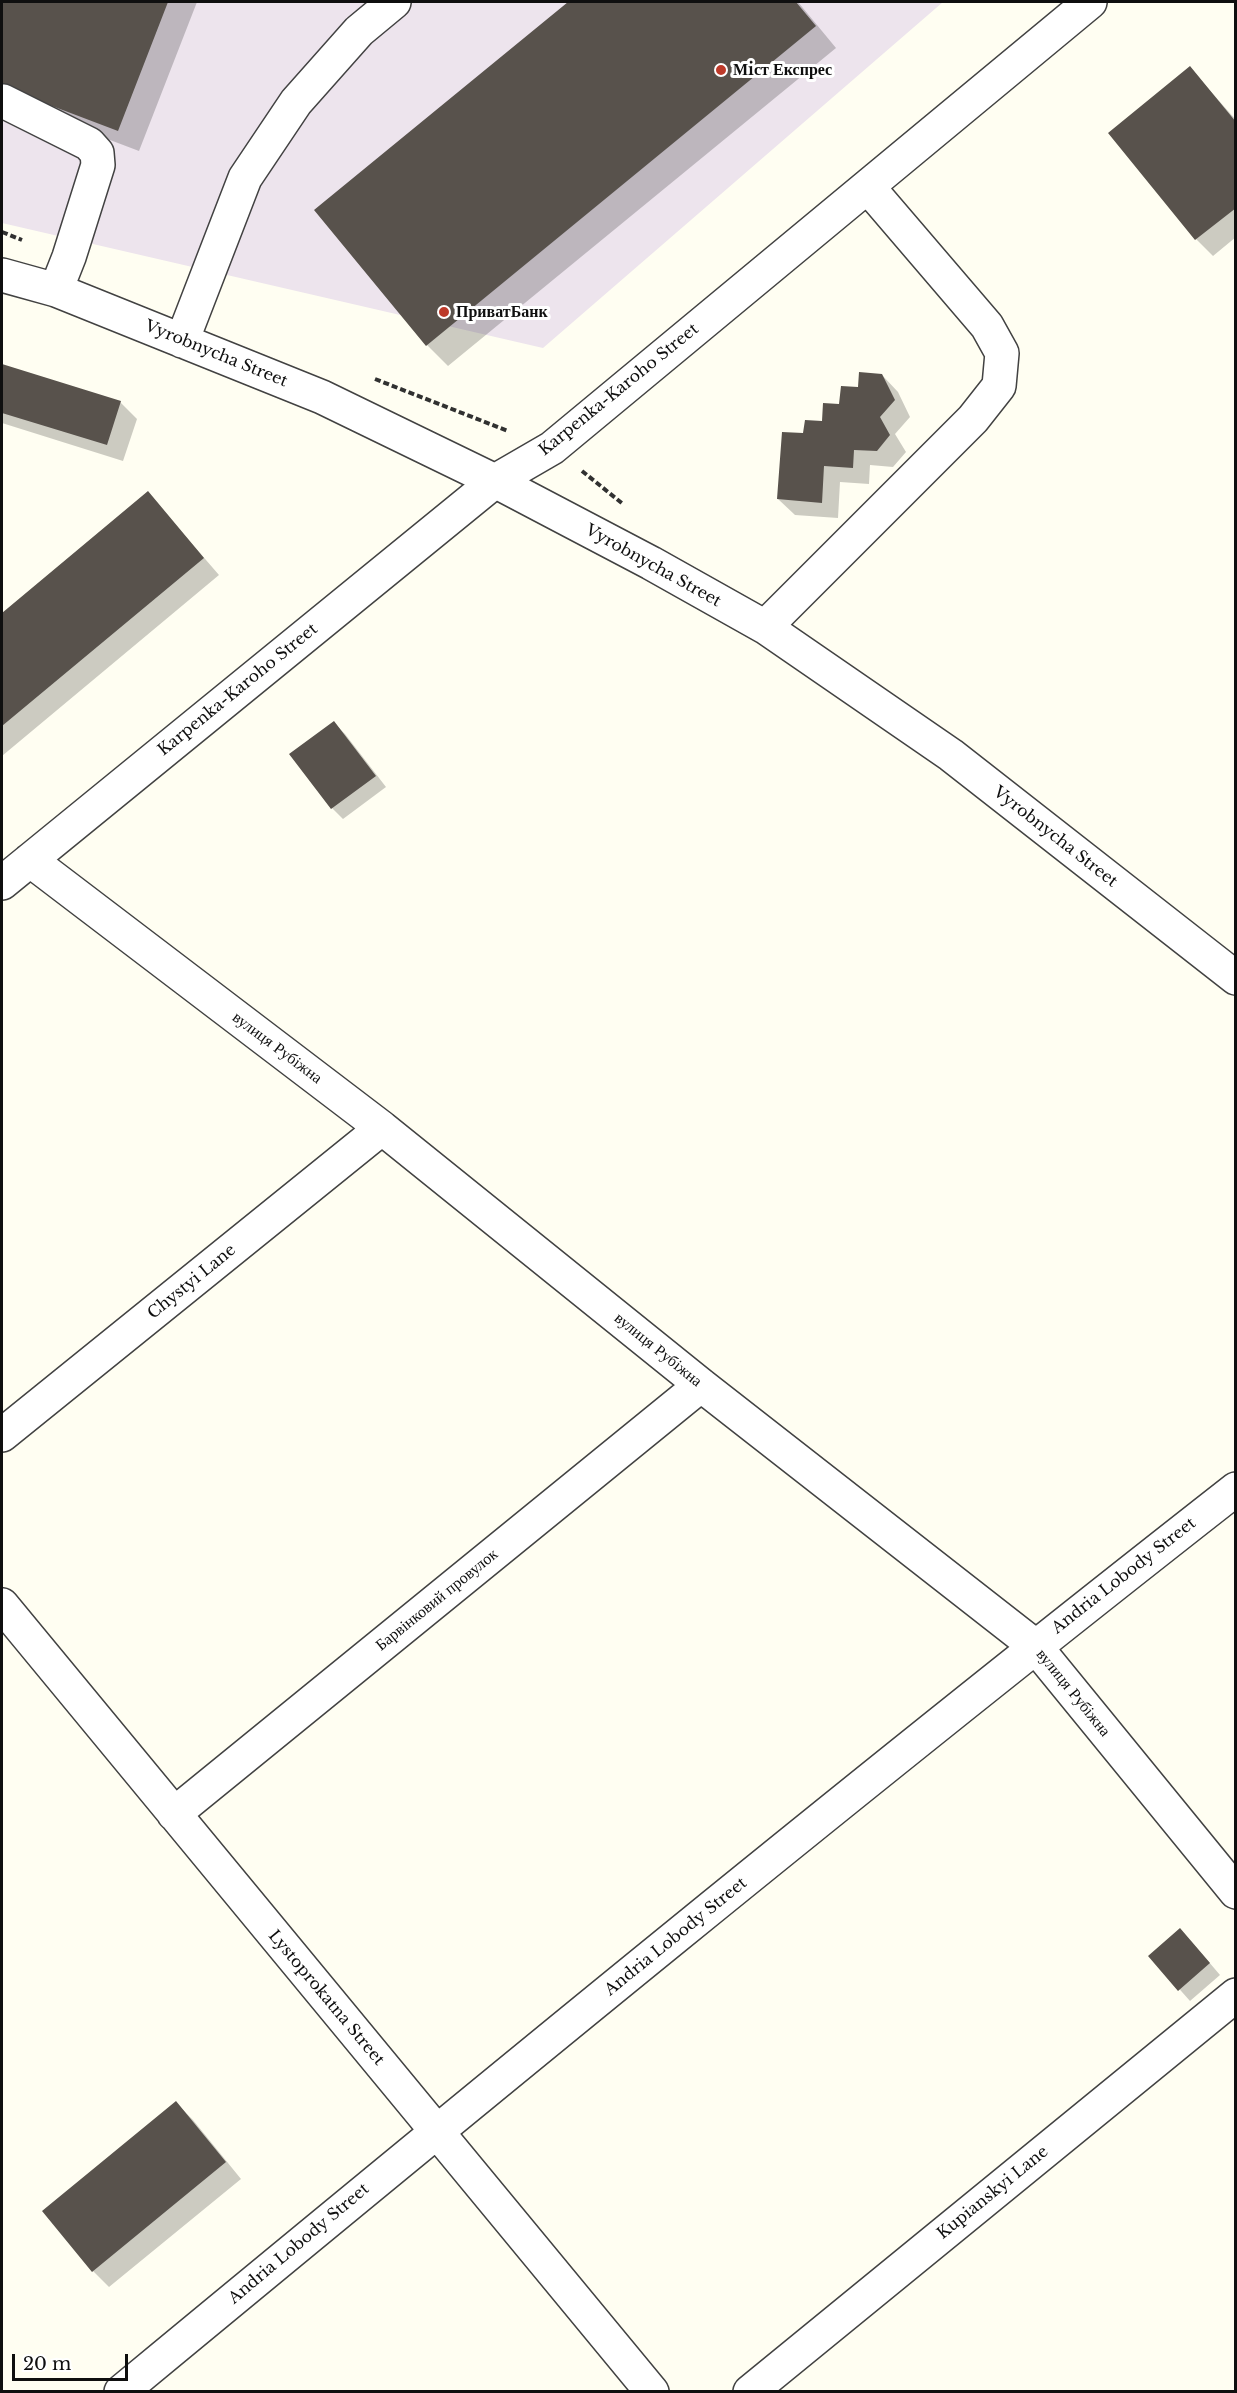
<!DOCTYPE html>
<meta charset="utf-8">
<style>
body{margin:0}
#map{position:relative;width:1237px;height:2393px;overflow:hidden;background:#fffef2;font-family:"Libre Baskerville",serif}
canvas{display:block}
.frame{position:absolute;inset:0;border:3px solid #0f0f0f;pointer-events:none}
.scale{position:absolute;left:12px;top:2354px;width:116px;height:27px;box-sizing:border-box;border:3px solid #0f0f0f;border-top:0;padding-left:8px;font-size:18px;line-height:21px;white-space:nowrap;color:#0f0f0f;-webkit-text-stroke:4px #fff;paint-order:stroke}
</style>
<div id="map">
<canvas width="1237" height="2393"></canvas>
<div class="frame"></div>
<div class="scale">20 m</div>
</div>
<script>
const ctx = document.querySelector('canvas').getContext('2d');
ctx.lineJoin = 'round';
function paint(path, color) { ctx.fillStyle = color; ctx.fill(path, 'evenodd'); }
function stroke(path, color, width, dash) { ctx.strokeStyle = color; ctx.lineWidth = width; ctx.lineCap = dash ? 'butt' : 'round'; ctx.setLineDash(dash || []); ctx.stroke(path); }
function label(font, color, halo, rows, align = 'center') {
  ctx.font = font + ' "Libre Baskerville",serif'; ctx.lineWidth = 6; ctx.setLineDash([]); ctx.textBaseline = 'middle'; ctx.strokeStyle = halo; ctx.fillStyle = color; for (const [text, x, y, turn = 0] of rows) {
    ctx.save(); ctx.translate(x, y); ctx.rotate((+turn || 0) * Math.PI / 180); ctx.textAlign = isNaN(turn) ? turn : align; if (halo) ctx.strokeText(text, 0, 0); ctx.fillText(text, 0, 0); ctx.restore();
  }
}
paint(new Path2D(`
 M2 2H943L543 348 2 223Z`), '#ede4ed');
paint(new Path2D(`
 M2 2H197L139 151 2 99Z
 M570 2H798L836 48 448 366 427 345 316 210Z
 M1190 68 1236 120V237L1213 256 1196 239 1110 133Z
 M2 365 120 402 137 419 123 461 2 423Z
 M882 375 898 392 910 417 895 434 906 452 893 467 870 465 869 484 840 482 838 518 795 515 778 499 805 435 823 422 859 389Z
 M148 493 219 575 2 756V615Z
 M334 723 345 734 386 787 343 819 332 808 291 755Z
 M1191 1941 1220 1975 1190 2001 1150 1956Z
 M176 2103 193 2120 241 2179 109 2287 93 2271Z`), '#0003');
paint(new Path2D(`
 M2 2H168L118 131 2 87Z
 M568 2H796L816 26 426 346 314 210Z
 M1190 66 1236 122V208L1195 240 1108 133Z
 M2 364 121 401 107 445 2 413Z
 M859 372 882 374 895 400 880 417 890 435 877 451 854 450 853 468 824 466 822 503 777 499 782 432 803 433 805 420 822 421 823 403 839 404 841 386 858 387Z
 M148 491 204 558 2 726V613Z
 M334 721 376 776 331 809 289 754Z
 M1180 1928 1210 1963 1178 1991 1148 1956Z
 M176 2101 226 2162 92 2272 42 2211Z`), '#58524c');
const minor = new Path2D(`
 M3 101 89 144 97 153 98 165 69 257 56 290
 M2 275 56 290 322 397 495 481 651 563 765 627 951 755 1236 978
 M182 341 245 178 296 102 359 31 394 2
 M765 627 973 419 999 386 1002 353 987 326 868 187
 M30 860 382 1128 701 1385 1035 1646 1236 1892
 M2 883 495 481 552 448 1090 2
 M2 1435 382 1128
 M2 1605 652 2392
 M174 1814 701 1385
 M121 2392C490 2087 859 1784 1236 1489
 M750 2392 1236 1995`);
stroke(minor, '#424242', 36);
stroke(new Path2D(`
 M2 232 22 240
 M375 379 508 431
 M582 471 623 504`), '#313131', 4, [6, 3]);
stroke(minor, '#fff', 33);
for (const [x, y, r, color] of [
 [721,70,6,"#bd3a2a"],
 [444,312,6,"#bd3a2a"]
]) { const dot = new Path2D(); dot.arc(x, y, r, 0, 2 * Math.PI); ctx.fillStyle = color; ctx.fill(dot); stroke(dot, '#fff', 2); }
label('bold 16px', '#0f0f0f', '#fff', [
 ["Мiст Експрес",733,70],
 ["ПриватБанк",456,312]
], 'left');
label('16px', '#0f0f0f', '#fff', [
 ["Vyrobnycha Street",216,354,22],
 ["Karpenka-Karoho Street",619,390,-39],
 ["Vyrobnycha Street",653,566,29],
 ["Karpenka-Karoho Street",238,690,-39],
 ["Vyrobnycha Street",1055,837,38],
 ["вулиця Рубіжна",277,1048,37],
 ["Chystyi Lane",192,1282,-39],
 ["вулиця Рубіжна",658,1350,39],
 ["Andria Lobody Street",1124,1576,-38],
 ["Барвінковий провулок",437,1600,-39],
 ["вулиця Рубіжна",1073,1693,51],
 ["Andria Lobody Street",676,1937,-39],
 ["Lystoprokatna Street",326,1998,50],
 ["Kupianskyi Lane",993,2193,-39],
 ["Andria Lobody Street",299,2244,-40]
]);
</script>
